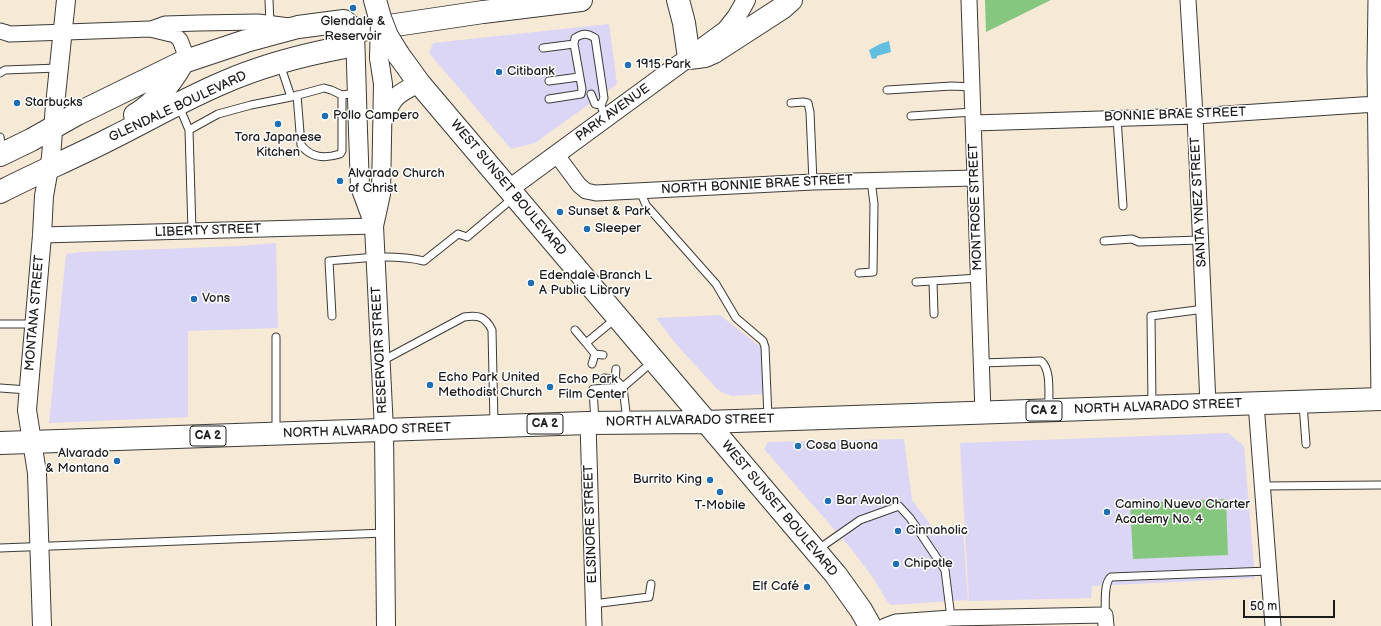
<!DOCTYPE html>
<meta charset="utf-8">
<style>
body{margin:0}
#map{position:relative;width:1381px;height:626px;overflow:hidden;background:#f6e9d5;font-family:"Balsamiq Sans",sans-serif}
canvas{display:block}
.scale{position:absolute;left:1243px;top:600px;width:92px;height:18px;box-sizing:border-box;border:2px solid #1c1c1c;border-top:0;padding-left:5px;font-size:12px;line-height:14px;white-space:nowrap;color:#1c1c1c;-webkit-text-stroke:3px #fff;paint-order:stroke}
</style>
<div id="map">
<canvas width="1381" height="626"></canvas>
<div class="scale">50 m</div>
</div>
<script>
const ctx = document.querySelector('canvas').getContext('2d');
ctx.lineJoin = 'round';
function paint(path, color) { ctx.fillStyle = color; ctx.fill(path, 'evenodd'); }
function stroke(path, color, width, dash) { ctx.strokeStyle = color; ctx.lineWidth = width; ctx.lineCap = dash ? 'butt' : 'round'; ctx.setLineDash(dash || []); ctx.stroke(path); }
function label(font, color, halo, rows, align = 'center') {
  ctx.font = font + ' "Balsamiq Sans",sans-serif'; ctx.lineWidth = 3; ctx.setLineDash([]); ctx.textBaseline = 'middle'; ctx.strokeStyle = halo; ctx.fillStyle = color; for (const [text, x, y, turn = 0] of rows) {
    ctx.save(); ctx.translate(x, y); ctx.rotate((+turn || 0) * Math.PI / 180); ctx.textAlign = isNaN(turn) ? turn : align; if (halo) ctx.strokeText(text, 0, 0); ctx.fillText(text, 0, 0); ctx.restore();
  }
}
paint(new Path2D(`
 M609 24 617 84 535 143 511 149 429 53 433 43Z
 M276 243 278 328 188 331V417L49 423 66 254 81 252 240 246Z
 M720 315 762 348 763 394 732 396 725 394 717 389 676 344 656 318Z
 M1228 433 1244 446 1255 578 1092 586 1091 598 969 601 960 443Z
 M904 439 912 500 933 528 963 527 968 600 891 605 887 601 873 578 853 551 764 449 768 442Z`), '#dcd6f6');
paint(new Path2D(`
 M985 0H1051L986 32Z
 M1226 499 1228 555 1133 559 1130 503Z`), '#86c77f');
paint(new Path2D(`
 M889 41 891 52 877 56V58L872 59 869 50 880 44Z`), '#63bfe1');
const service = new Path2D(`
 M269 0 270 24
 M543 48 574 44
 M280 64 291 97 324 88 331 90 342 95 357 93
 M0 73 5 70 58 68
 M549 81 579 77
 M887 90 952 86 972 87
 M591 94 595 104 601 105 602 109
 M297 95 301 145C311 158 324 159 340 154L342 151V95
 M549 99 581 94 582 89 574 44 575 38C583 33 587 33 595 38L604 98 601 105
 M791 103 803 102 808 103 810 112 813 182
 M179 106 189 130 218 114 251 105 291 97
 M911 116 973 112
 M1117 118 1123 206
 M189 130 192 231
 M0 137 2 151
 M640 191 646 205 716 284 736 318 763 341 765 347 768 417
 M1104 241 1132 239 1139 242 1200 240
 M859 273 873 272 874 204 871 180
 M933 281 934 314
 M916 282 979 278
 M332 316 329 261C360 258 393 254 424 261L458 234 467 237 513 198
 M0 324H34
 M575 330 586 343 615 319
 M276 337V432
 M586 343 595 354 603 355
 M382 361 464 317C478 315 485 316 492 330L494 424
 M982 363 1041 361C1052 370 1048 395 1049 409
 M592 364 595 354
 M616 369 615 379 623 387 627 421
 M604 378 615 379
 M0 388 28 390
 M1303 404 1306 444
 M1152 405 1151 316 1204 309
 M595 422 593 389 623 387 652 362
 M1264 486 1381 485
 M0 548 385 533
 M817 550 860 520 899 506 910 518 945 570 951 618
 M593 604 649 597 651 584
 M1105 615C1106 605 1103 583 1111 577L1269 571`);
const minor = new Path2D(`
 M969 0 983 413
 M1188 0 1195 116 1208 404
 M1376 0 1375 67 1379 399
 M154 28 165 24 199 23 258 22 289 26
 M0 31 10 34 150 29 175 35 180 40 185 53 183 62
 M974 123 1195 116 1376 104
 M556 154 579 185 586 191 596 193 813 182 975 178
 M42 235 374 226
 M1256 403 1273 626
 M588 423 594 626
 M885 626 896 622 951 618 1105 615 1106 626`);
const tertiary = new Path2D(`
 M355 31 358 131 360 187 374 225
 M379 58 383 84 381 194 374 226 384 430 386 626
 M384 119C393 95 398 94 419 83
 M509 189 726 30 737 16 746 0
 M42 626 37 473 27 410 42 235 44 196 51 157 55 105 66 0`);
const primary = new Path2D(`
 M375 0 380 18
 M678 0 684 23 689 58 705 56 714 52 782 8 791 0
 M398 54 419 83 836 575 861 610 870 626
 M135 115C156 103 171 83 183 62
 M0 155 31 140 77 114 183 62 246 41 298 27 344 21 355 31
 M0 192C37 173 75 157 112 138 148 120 183 100 220 84 260 66 302 55 345 47L355 31 483 12 581 0
 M0 443 588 423 706 422 1381 399`);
stroke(service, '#3d3b38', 9);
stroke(minor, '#3d3b38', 17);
stroke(tertiary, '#3d3b38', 20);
stroke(primary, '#3d3b38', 24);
stroke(service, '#fff', 7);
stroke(minor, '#fff', 15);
stroke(tertiary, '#fff', 18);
stroke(primary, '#fff', 22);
const tertiaryBridge = new Path2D(`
 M379 58 380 21`);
const primaryBridge = new Path2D(`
 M380 18 387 36 398 54`);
stroke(tertiaryBridge, '#3d3b38', 20, []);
stroke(primaryBridge, '#3d3b38', 24, []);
stroke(tertiaryBridge, '#fff', 18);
stroke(primaryBridge, '#fff', 22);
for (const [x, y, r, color] of [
 [353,8,4,"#1f6fb2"],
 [628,65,4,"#1f6fb2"],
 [499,72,4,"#1f6fb2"],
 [17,103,4,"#1f6fb2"],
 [325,116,4,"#1f6fb2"],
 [278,124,4,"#1f6fb2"],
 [340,181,4,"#1f6fb2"],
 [560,212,4,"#1f6fb2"],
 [587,229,4,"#1f6fb2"],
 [531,283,4,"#1f6fb2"],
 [194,299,4,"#1f6fb2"],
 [430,385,4,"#1f6fb2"],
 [550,387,4,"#1f6fb2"],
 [798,446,4,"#1f6fb2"],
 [117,461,4,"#1f6fb2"],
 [710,480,4,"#1f6fb2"],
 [720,492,4,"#1f6fb2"],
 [828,501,4,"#1f6fb2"],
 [1107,512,4,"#1f6fb2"],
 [898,531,4,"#1f6fb2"],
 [896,564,4,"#1f6fb2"],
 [807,587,4,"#1f6fb2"]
]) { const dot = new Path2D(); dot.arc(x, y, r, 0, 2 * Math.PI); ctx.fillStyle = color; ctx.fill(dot); stroke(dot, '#fff', 1.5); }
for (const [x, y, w] of [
 [1044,411,36],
 [545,424,36],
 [208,436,36]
]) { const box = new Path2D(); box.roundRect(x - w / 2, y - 10, w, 20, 3); ctx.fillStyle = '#fff'; ctx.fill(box); stroke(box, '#1c1c1c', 1); }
label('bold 12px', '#1c1c1c', null, [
 ["CA 2",1044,411],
 ["CA 2",545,424],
 ["CA 2",208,436]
]);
label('13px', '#1c1c1c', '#fff', [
 ["Glendale &",353,22,"center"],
 ["Reservoir",353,37,"center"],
 ["1915 Park",636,65],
 ["Citibank",507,72],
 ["Starbucks",25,103],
 ["Pollo Campero",333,116],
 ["Tora Japanese",278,138,"center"],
 ["Kitchen",278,153,"center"],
 ["Alvarado Church",348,174],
 ["of Christ",348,189],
 ["Sunset & Park",568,212],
 ["Sleeper",595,229],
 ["Edendale Branch L",539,276],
 ["A Public Library",539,291],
 ["Vons",202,299],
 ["Echo Park United",438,378],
 ["Methodist Church",438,393],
 ["Echo Park",558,380],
 ["Film Center",558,395],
 ["Cosa Buona",806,446],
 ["Alvarado",109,454,"right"],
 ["& Montana",109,469,"right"],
 ["Burrito King",702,480,"right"],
 ["Bar Avalon",836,501],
 ["Camino Nuevo Charter",1115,505],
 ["Academy No. 4",1115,520],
 ["T-Mobile",720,506,"center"],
 ["Cinnaholic",906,531],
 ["Chipotle",904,564],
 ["Elf Café",799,587,"right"]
], 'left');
label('13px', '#1c1c1c', '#fff', [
 ["GLENDALE BOULEVARD",178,107,-25],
 ["PARK AVENUE",613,113,-36],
 ["BONNIE BRAE STREET",1175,115,-2],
 ["NORTH BONNIE BRAE STREET",757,185,-3],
 ["WEST SUNSET BOULEVARD",508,188,50],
 ["SANTA YNEZ STREET",1199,202,-93],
 ["MONTROSE STREET",976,207,-92],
 ["LIBERTY STREET",208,231,-2],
 ["MONTANA STREET",35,313,-85],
 ["RESERVOIR STREET",380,350,-93],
 ["NORTH ALVARADO STREET",1158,407,-2],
 ["NORTH ALVARADO STREET",690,421,-1],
 ["NORTH ALVARADO STREET",367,431,-2],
 ["WEST SUNSET BOULEVARD",779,509,50],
 ["ELSINORE STREET",591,524,-92]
]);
</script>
